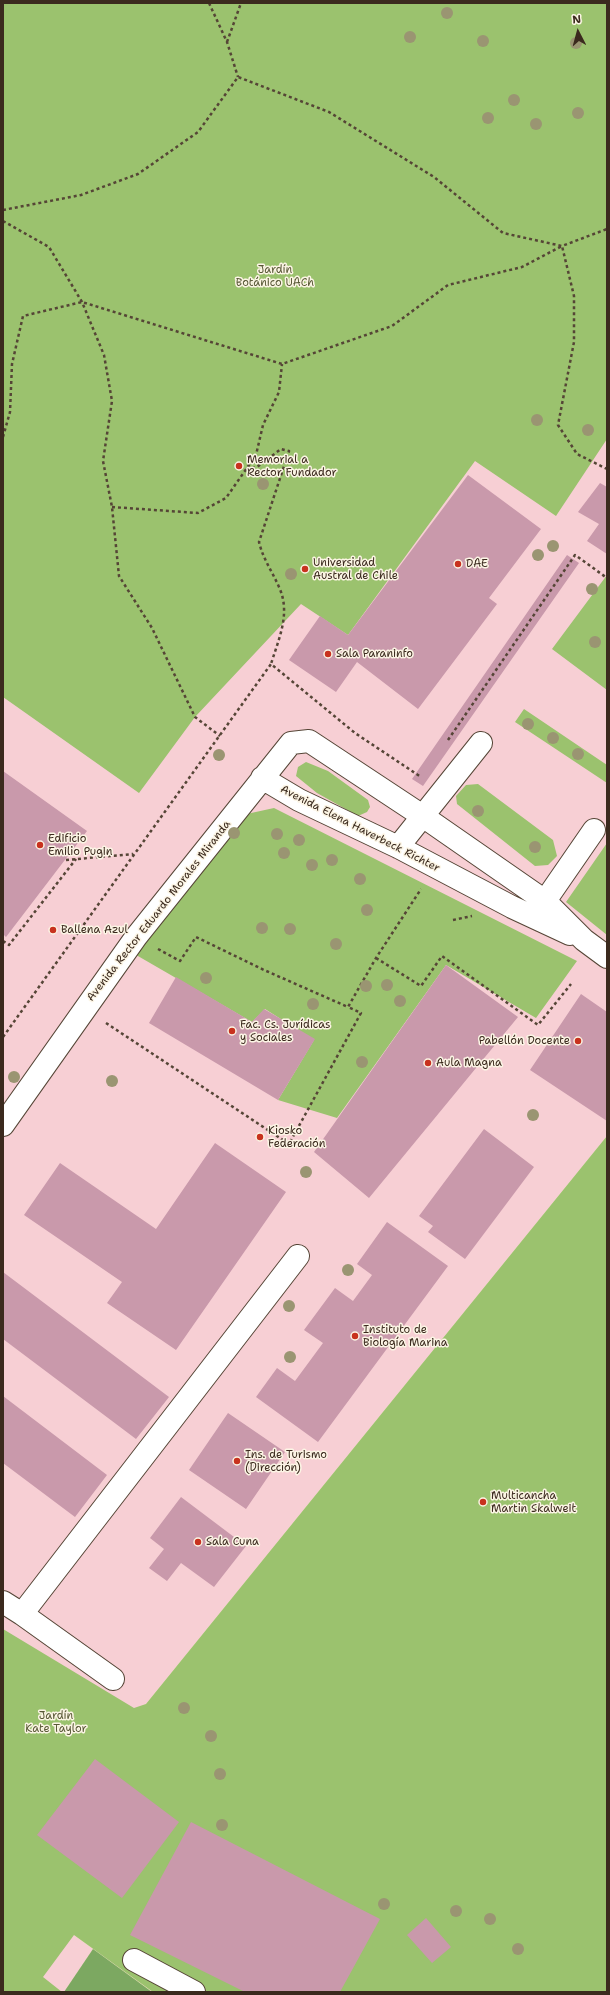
<!DOCTYPE html>
<meta charset="utf-8">
<style>
body{margin:0}
#map{position:relative;width:610px;height:1995px;overflow:hidden;background:#ebdfbb;font-family:"Shantell Sans",sans-serif}
canvas{display:block}
.frame{position:absolute;inset:0;border:4px solid #3b2a1e;pointer-events:none}
.north{position:absolute;left:558px;top:12px;width:40px;height:40px;-webkit-text-stroke:3px #fcf5e5;paint-order:stroke;rotate:354deg;font-size:11px;font-weight:700;line-height:16px;text-align:center;color:#3b2a1e}
.north::after{content:'';display:block;margin:auto;width:14px;height:18px;background:#3b2a1e;clip-path:polygon(50% 0,100% 100%,50% 72%,0 100%)}
</style>
<div id="map">
<canvas width="610" height="1995"></canvas>
<div class="frame"></div>
<div class="north">N</div>
</div>
<script>
const ctx = document.querySelector('canvas').getContext('2d');
ctx.lineJoin = 'round';
function paint(path, color) { ctx.fillStyle = color; ctx.fill(path, 'evenodd'); }
function stroke(path, color, width, dash) { ctx.strokeStyle = color; ctx.lineWidth = width; ctx.lineCap = dash ? 'butt' : 'round'; ctx.setLineDash(dash || []); ctx.stroke(path); }
function label(font, color, halo, rows, align = 'center') {
  ctx.font = font + ' "Shantell Sans",sans-serif'; ctx.lineWidth = 3; ctx.setLineDash([]); ctx.textBaseline = 'middle'; ctx.strokeStyle = halo; ctx.fillStyle = color; for (const [text, x, y, turn = 0] of rows) {
    ctx.save(); ctx.translate(x, y); ctx.rotate((+turn || 0) * Math.PI / 180); ctx.textAlign = isNaN(turn) ? turn : align; if (halo) ctx.strokeText(text, 0, 0); ctx.fillText(text, 0, 0); ctx.restore();
  }
}
paint(new Path2D(`
 M3 3H607V1136L146 1704 134 1709 3 1870Z
 M3 1883 93 1949 64 1992H3Z`), '#f7cfd4');
paint(new Path2D(`
 M3 3H607V439L556 516 475 461 348 635 301 604 195 717 139 793 3 697Z
 M607 575V690L552 649Z
 M524 709 607 765V783L515 722Z
 M306 762 328 771 368 800 370 807 367 812 358 816 317 793 296 776 298 767Z
 M478 784 553 840 557 856 548 865 535 866 457 804 456 796 466 785Z
 M274 808 577 961 536 1018 446 965 337 1118 278 1100 314 1040 265 1009 252 1022 131 952 242 815Z
 M607 843V935L566 902Z
 M607 1136V1992H153L74 1935 43 1977 62 1992H3V1629L134 1708 146 1704Z`), '#9bc26e');
paint(new Path2D(`
 M93 1949 152 1992H64Z`), '#7ca861');
paint(new Path2D(`
 M468 475 541 529 489 598 497 604 418 709 357 662 336 692 289 660 320 616 348 635Z
 M600 483 607 487V554L587 541 599 524 578 512Z
 M567 555 579 563 423 786 412 779Z
 M3 771 87 831 6 937 3 934Z
 M446 965 518 1017 369 1198 314 1152Z
 M176 977 252 1022 264 1009 315 1039 278 1100 149 1023Z
 M581 994 607 1012V1121L530 1070Z
 M484 1129 534 1167 465 1259 428 1232 433 1226 419 1216Z
 M215 1143 286 1192 176 1350 107 1303 122 1282 24 1215 60 1163 156 1229Z
 M387 1222 448 1266 318 1442 256 1397 277 1368 295 1381 323 1343 304 1330 335 1288 353 1301 372 1275 357 1264Z
 M3 1272 169 1397 136 1439 3 1339Z
 M3 1396 107 1475 75 1517 3 1463Z
 M228 1413 285 1452 246 1509 189 1470Z
 M181 1497 246 1546 214 1587 181 1563 167 1581 149 1568 164 1549 150 1538Z
 M95 1759 179 1822 122 1898 37 1835Z
 M191 1822 380 1919 340 1992H245L130 1935Z
 M426 1918 451 1947 432 1963 407 1935Z`), '#c999ab');
const minor = new Path2D(`
 M262 778 299 800 398 847 512 907 570 934
 M398 847 481 743
 M545 901 594 830
 M3 1125 136 937 291 743 309 741 424 817 545 901 584 940 607 957
 M3 1602 22 1614 113 1679
 M22 1614 298 1256
 M134 1960 194 1992`);
stroke(minor, '#554536', 24);
stroke(new Path2D(`
 M209 3 227 42 238 77
 M227 42 241 3
 M3 210 81 195 138 174 198 132 238 77 329 112 434 177 503 233 562 246 607 229
 M3 221 49 247 82 302 104 355 112 401 103 461 112 507 119 576 152 628 195 717 220 736
 M3 437 10 412 12 364 23 316 82 302 282 364 392 326 448 285 522 267 562 246 574 296V342L558 425 577 454 607 469
 M246 469 257 467 281 449 289 451 259 542C263 559 272 571 279 587 291 613 279 638 271 664
 M112 507 198 513 226 498 256 455 263 425 279 392 282 364
 M448 740 575 555 607 578
 M66 860 133 854
 M453 920 472 916
 M3 941 9 945 76 859
 M158 949 180 961 196 937 264 970 348 1007 376 958 421 889
 M376 958 421 986 442 956 538 1025 571 984
 M106 1023 289 1144 361 1013 348 1007
 M3 1037 271 664 355 733 421 777`), '#554536', 2.5, [3, 3]);
stroke(minor, '#fff', 22);
ctx.fillStyle = '#9a9572';
for (const [x, y] of [
 [447,13],
 [410,37],
 [483,41],
 [576,43],
 [514,100],
 [578,113],
 [488,118],
 [536,124],
 [537,420],
 [588,430],
 [263,484],
 [553,546],
 [538,555],
 [291,574],
 [592,589],
 [595,642],
 [528,724],
 [553,738],
 [578,754],
 [219,755],
 [478,811],
 [234,833],
 [277,834],
 [299,840],
 [535,847],
 [284,853],
 [332,860],
 [312,865],
 [360,879],
 [367,910],
 [262,928],
 [290,929],
 [336,944],
 [206,978],
 [387,985],
 [366,986],
 [400,1001],
 [313,1004],
 [362,1062],
 [14,1077],
 [112,1081],
 [533,1115],
 [306,1172],
 [348,1270],
 [289,1306],
 [290,1357],
 [184,1708],
 [211,1736],
 [220,1774],
 [222,1825],
 [384,1904],
 [456,1911],
 [490,1919],
 [518,1949]
]) { ctx.beginPath(); ctx.arc(x, y, 6, 0, 2 * Math.PI); ctx.fill(); }
for (const [x, y, r, color] of [
 [239,466,4,"#c8321e"],
 [458,564,4,"#c8321e"],
 [305,569,4,"#c8321e"],
 [328,654,4,"#c8321e"],
 [40,845,4,"#c8321e"],
 [53,930,4,"#c8321e"],
 [232,1031,4,"#c8321e"],
 [578,1041,4,"#c8321e"],
 [428,1063,4,"#c8321e"],
 [260,1137,4,"#c8321e"],
 [355,1336,4,"#c8321e"],
 [237,1461,4,"#c8321e"],
 [483,1502,4,"#c8321e"],
 [198,1542,4,"#c8321e"]
]) { const dot = new Path2D(); dot.arc(x, y, r, 0, 2 * Math.PI); ctx.fillStyle = color; ctx.fill(dot); stroke(dot, '#fcf5e5', 1.5); }
label('11px', '#585836', '#fcf5e5', [
 ["Jardín",275,270],
 ["Botánico UACh",275,283],
 ["Jardín",56,1716],
 ["Kate Taylor",56,1729]
]);
label('11px', '#3b2a1e', '#fcf5e5', [
 ["Memorial a",247,460],
 ["Rector Fundador",247,473],
 ["Universidad",313,563],
 ["Austral de Chile",313,576],
 ["DAE",466,564],
 ["Sala Paraninfo",336,654],
 ["Edificio",48,839],
 ["Emilio Pugin",48,852],
 ["Ballena Azul",61,930],
 ["Fac. Cs. Jurídicas",240,1025],
 ["y Sociales",240,1038],
 ["Pabellón Docente",570,1041,"right"],
 ["Aula Magna",436,1063],
 ["Kiosko",268,1131],
 ["Federación",268,1144],
 ["Instituto de",363,1330],
 ["Biología Marina",363,1343],
 ["Ins. de Turismo",245,1455],
 ["(Dirección)",245,1468],
 ["Multicancha",491,1496],
 ["Martin Skalweit",491,1509],
 ["Sala Cuna",206,1542]
], 'left');
label('11px', '#3b2a1e', '#fcf5e5', [
 ["Avenida Elena Haverbeck Richter",360,829,27],
 ["Avenida Rector Eduardo Morales Miranda",159,911,-52]
]);
</script>
